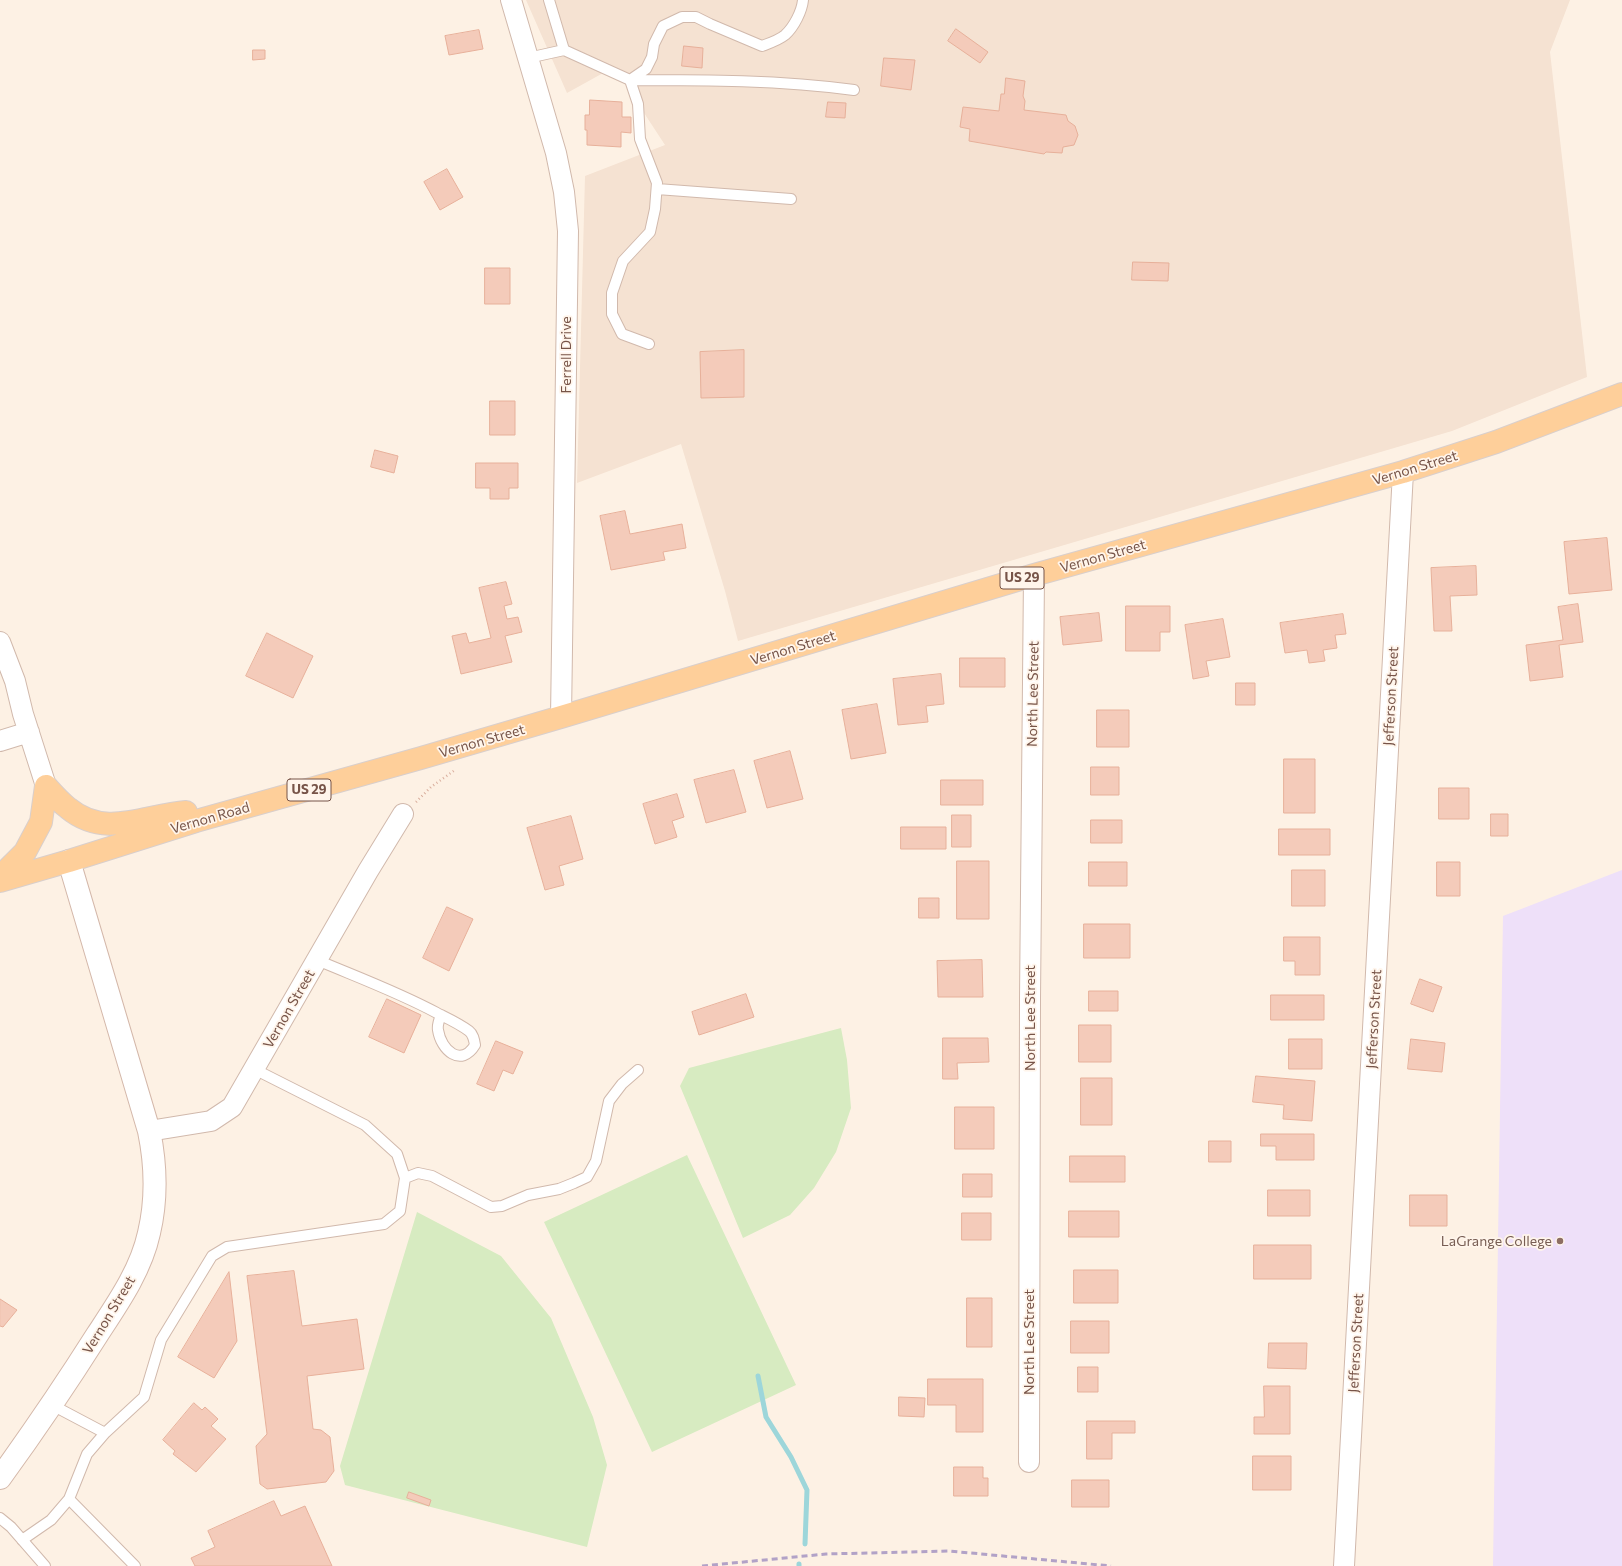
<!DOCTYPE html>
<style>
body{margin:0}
canvas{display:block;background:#fdf1e4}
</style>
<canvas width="1622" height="1566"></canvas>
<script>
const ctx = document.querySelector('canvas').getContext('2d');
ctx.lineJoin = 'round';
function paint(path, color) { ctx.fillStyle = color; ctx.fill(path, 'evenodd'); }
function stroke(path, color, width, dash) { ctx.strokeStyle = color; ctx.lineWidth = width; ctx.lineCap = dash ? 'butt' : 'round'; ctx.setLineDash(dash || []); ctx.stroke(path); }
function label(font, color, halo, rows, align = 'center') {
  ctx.font = font + ' Commissioner,sans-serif'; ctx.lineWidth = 3.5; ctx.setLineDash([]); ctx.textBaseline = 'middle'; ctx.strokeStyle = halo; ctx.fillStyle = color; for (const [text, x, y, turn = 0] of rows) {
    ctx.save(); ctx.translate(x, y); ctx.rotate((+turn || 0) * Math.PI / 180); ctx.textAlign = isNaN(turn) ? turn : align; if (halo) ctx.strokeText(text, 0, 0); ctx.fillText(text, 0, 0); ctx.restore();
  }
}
paint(new Path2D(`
 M526 0H1570L1550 52 1587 377 1452 431 738 641 725 591 681 444 577 483 585 176 665 145 614 67 567 93Z`), '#f5e2d2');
paint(new Path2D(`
 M1622 870V1566H1493L1503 916Z`), '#eee0f9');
paint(new Path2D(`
 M841 1028 847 1060 851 1108 836 1152 814 1188 790 1215 743 1238 680 1086 689 1068Z
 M687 1155 796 1385 652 1452 544 1222Z
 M417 1212 501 1256 551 1318 593 1417 607 1465 587 1547 345 1485 340 1466Z`), '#d7ebc1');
stroke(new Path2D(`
 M758 1376 766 1417 791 1457 807 1490 805 1544
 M799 1566V1564`), '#9dd6da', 5);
const building = new Path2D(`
 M956 29 988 52 980 63 948 41Z
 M479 30 483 49 449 55 445 36Z
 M684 46 703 48 702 68 682 66Z
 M253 50H265V59L253 60Z
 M884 58 915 60 911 90 881 86Z
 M1006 78 1025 81 1023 96 1025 101 1024 110 1066 115 1068 121 1075 126 1078 135 1074 145 1063 147 1062 153 1046 152 1044 154 969 141 970 129 960 127 963 107 999 111 1001 94H1004Z
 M590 100 622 102V117H631V133L621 132V147L587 145V130H585V115H589Z
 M828 102 846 103 845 118 826 117Z
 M447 169 463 197 440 210 424 182Z
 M1133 262 1169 263 1168 281 1132 280Z
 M485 268H510V304H485Z
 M744 350V397L701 398 700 352Z
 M490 401H515V435H490Z
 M375 450 398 456 394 473 371 467Z
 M476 463H518V488H509V499H490V488H476Z
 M625 511 630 534 682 524 686 548 663 552 665 560 611 570 600 516Z
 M1607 538 1612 590 1569 594 1564 542Z
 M1476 566 1477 595 1450 596 1452 631H1434L1431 568Z
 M506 582 512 604 504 606 507 619 518 617 522 632 505 636 512 662 461 674 452 636 466 633 469 643 491 638 479 588Z
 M1578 604 1583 642 1559 645 1563 677 1530 681 1526 645 1563 640 1558 607Z
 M1126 606H1170V632H1160V651H1126Z
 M1099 613 1102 641 1063 645 1060 617Z
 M1343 614 1346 634 1335 635 1337 648 1323 650 1325 661 1309 663 1307 650 1285 653 1280 623Z
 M1223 619 1230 657 1206 661 1209 676 1193 679 1185 625Z
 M267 633 313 656 293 698 246 676Z
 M960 658H1005V687H960Z
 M941 674 944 704 926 706 928 722 898 725 893 679Z
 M1236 683H1255V705H1236Z
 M877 704 886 753 851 759 842 710Z
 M1097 710H1129V747H1097Z
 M790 751 803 799 767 808 754 761Z
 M1284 759H1315V813H1284Z
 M1091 767H1119V795H1091Z
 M734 770 746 812 706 823 694 780Z
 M941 780H983V805H941Z
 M1439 788H1469V819H1439Z
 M677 794 684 817 672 821 677 837 655 844 643 804Z
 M1491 814H1508V836H1491Z
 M952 815H971V847H952Z
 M571 816 583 859 559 866 564 885 545 890 527 828Z
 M1091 820H1122V843H1091Z
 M901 827H946V849H901Z
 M1279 829H1330V855H1279Z
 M957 861H989V919H957Z
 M1089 862H1127V886H1089Z
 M1437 862H1460V896H1437Z
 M1292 870H1325V906H1292Z
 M919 898H939V918H919Z
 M447 907 473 919 449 971 423 958Z
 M1084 924H1130V958H1084Z
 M1284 937H1320V975H1295V961H1284Z
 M982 960 983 997H938L937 961Z
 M1420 979 1442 987 1433 1012 1411 1004Z
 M1089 991H1118V1011H1089Z
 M746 994 754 1017 699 1035 692 1012Z
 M1271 995H1324V1020H1271Z
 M387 999 421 1015 404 1053 369 1037Z
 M1079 1025H1111V1062H1079Z
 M943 1038H988L989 1062 957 1063 958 1079H943Z
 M1289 1039H1322V1069H1289Z
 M1411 1039 1445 1043 1442 1072 1408 1069Z
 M496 1041 523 1052 513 1074 503 1070 494 1091 477 1084Z
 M1256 1076 1315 1081 1312 1121 1283 1119 1284 1105 1253 1102Z
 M1081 1078H1112V1125H1081Z
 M955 1107H994V1149H955Z
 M1261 1134H1314V1160H1276V1146H1261Z
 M1209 1141H1231V1162H1209Z
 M1070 1156H1125V1182H1070Z
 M963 1174H992V1197H963Z
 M1268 1190H1310V1216H1268Z
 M1410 1195H1447V1226H1410Z
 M1069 1211H1119V1237H1069Z
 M962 1213H991V1240H962Z
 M1254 1245H1311V1279H1254Z
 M1074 1270H1118V1303H1074Z
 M294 1271 302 1326 357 1319 364 1369 307 1376 313 1429 321 1430 330 1437 334 1471 326 1482 267 1489 260 1484 256 1446 267 1434 247 1276Z
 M229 1272 237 1341 214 1378 178 1357Z
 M967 1298H992V1347H967Z
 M0 1299 17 1310 3 1327 0 1326Z
 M1071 1321H1109V1353H1071Z
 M1269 1343H1307L1306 1369 1268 1368Z
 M1078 1367H1098V1392H1078Z
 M928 1379H983V1432H956V1405H928Z
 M1264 1386H1290V1434H1254V1417H1264Z
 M899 1397 925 1398 924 1417 899 1416Z
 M194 1403 202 1410 205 1407 218 1419 211 1426 226 1439 196 1472 173 1454 175 1451 163 1440Z
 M1087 1421H1135V1433H1112V1459H1087Z
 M1253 1456H1291V1490H1253Z
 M954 1467H983V1478H988V1496H954Z
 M1072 1480H1109V1507H1072Z
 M409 1492 431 1500 429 1506 407 1498Z
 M274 1501 281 1516 305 1506 332 1566H195L191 1558 215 1547 208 1531Z`);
paint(building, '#f4cbba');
stroke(building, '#e7b09a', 1);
const lane = new Path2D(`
 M564 50 630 80 638 104 640 139 657 183 655 209 650 232 623 261 612 293V314L622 334 649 344
 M528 58 564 50 549 0
 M630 80 646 69 652 57 654 44 663 26 682 17H696L710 24 762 46C770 43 779 40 785 35 794 27 802 11 803 0
 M630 80C705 80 780 80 854 90
 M657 189 791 199
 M317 960C357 977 398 992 437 1013 447 1018 460 1024 469 1031 473 1034 474 1039 475 1045 461 1068 441 1050 438 1030 437 1025 439 1020 441 1015
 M405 1178 418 1173 432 1176 491 1207 502 1206 528 1195 559 1189 574 1183 587 1177 596 1161 609 1101 622 1084 638 1070
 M52 1405 105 1433 144 1397 161 1340 212 1256 227 1247 384 1224 400 1211 405 1178 397 1154 365 1125 254 1069
 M105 1433 87 1454 69 1499 135 1566
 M0 1518 11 1527 45 1566
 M22 1540 51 1520 69 1499`);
const street = new Path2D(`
 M511 0 556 153 564 192 568 231 561 717
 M0 642 15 681 23 714 46 786
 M0 741 29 732
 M149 1131 211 1121 232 1107 368 871 403 814
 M1029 1462 1030 999 1034 575
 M1344 1566 1403 472`);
const secondary = new Path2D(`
 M0 1478C34 1431 66 1384 97 1335 118 1303 141 1270 149 1233 157 1199 156 1165 149 1131L69 861`);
const primary = new Path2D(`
 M46 786C53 794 60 802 68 808 105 839 145 815 186 812
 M0 877 25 852 41 822 46 786
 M0 881 69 861 196 821 421 758 561 717 1034 575 1403 472 1496 442 1622 394`);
stroke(lane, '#d1b9ac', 12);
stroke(street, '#d1b9ac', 22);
stroke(secondary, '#d4b8aa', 24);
stroke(primary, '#d9cfcc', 24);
stroke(new Path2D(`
 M416 802 431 787 455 770`), '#d9ae9d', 2.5, [1, 3]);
stroke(lane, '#fff', 10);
stroke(street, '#fff', 20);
stroke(secondary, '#fff', 22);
stroke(primary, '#fecf9a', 22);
stroke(new Path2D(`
 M702 1566 826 1554 949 1551 1111 1566`), '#b2a2c7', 3, [6, 4]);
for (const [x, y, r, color] of [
 [1560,1241,4,"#8d6e63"]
]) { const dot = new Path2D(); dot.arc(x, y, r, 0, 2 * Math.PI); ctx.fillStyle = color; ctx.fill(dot); stroke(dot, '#fff5eb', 1.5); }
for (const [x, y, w] of [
 [1022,578,44],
 [309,790,44]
]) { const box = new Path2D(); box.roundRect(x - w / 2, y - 11, w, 22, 3); ctx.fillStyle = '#fff5eb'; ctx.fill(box); stroke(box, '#775448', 1); }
label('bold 13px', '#775448', null, [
 ["US 29",1022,578],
 ["US 29",309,790]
]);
label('14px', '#775448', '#fff5eb', [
 ["Ferrell Drive",566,355,-90],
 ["Vernon Street",1415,468,-17],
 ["Vernon Street",1103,556,-16],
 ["Vernon Street",793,648,-17],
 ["North Lee Street",1033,694,-89],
 ["Jefferson Street",1391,696,-87],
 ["Vernon Street",482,741,-16],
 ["Vernon Road",210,818,-16],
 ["Vernon Street",289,1009,-60],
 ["North Lee Street",1030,1018,-90],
 ["Jefferson Street",1374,1019,-87],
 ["Vernon Street",109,1315,-59],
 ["North Lee Street",1029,1342,-90],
 ["Jefferson Street",1356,1343,-87]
]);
label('14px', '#785e54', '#fff5eb', [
 ["LaGrange College",1552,1241]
], 'right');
</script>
